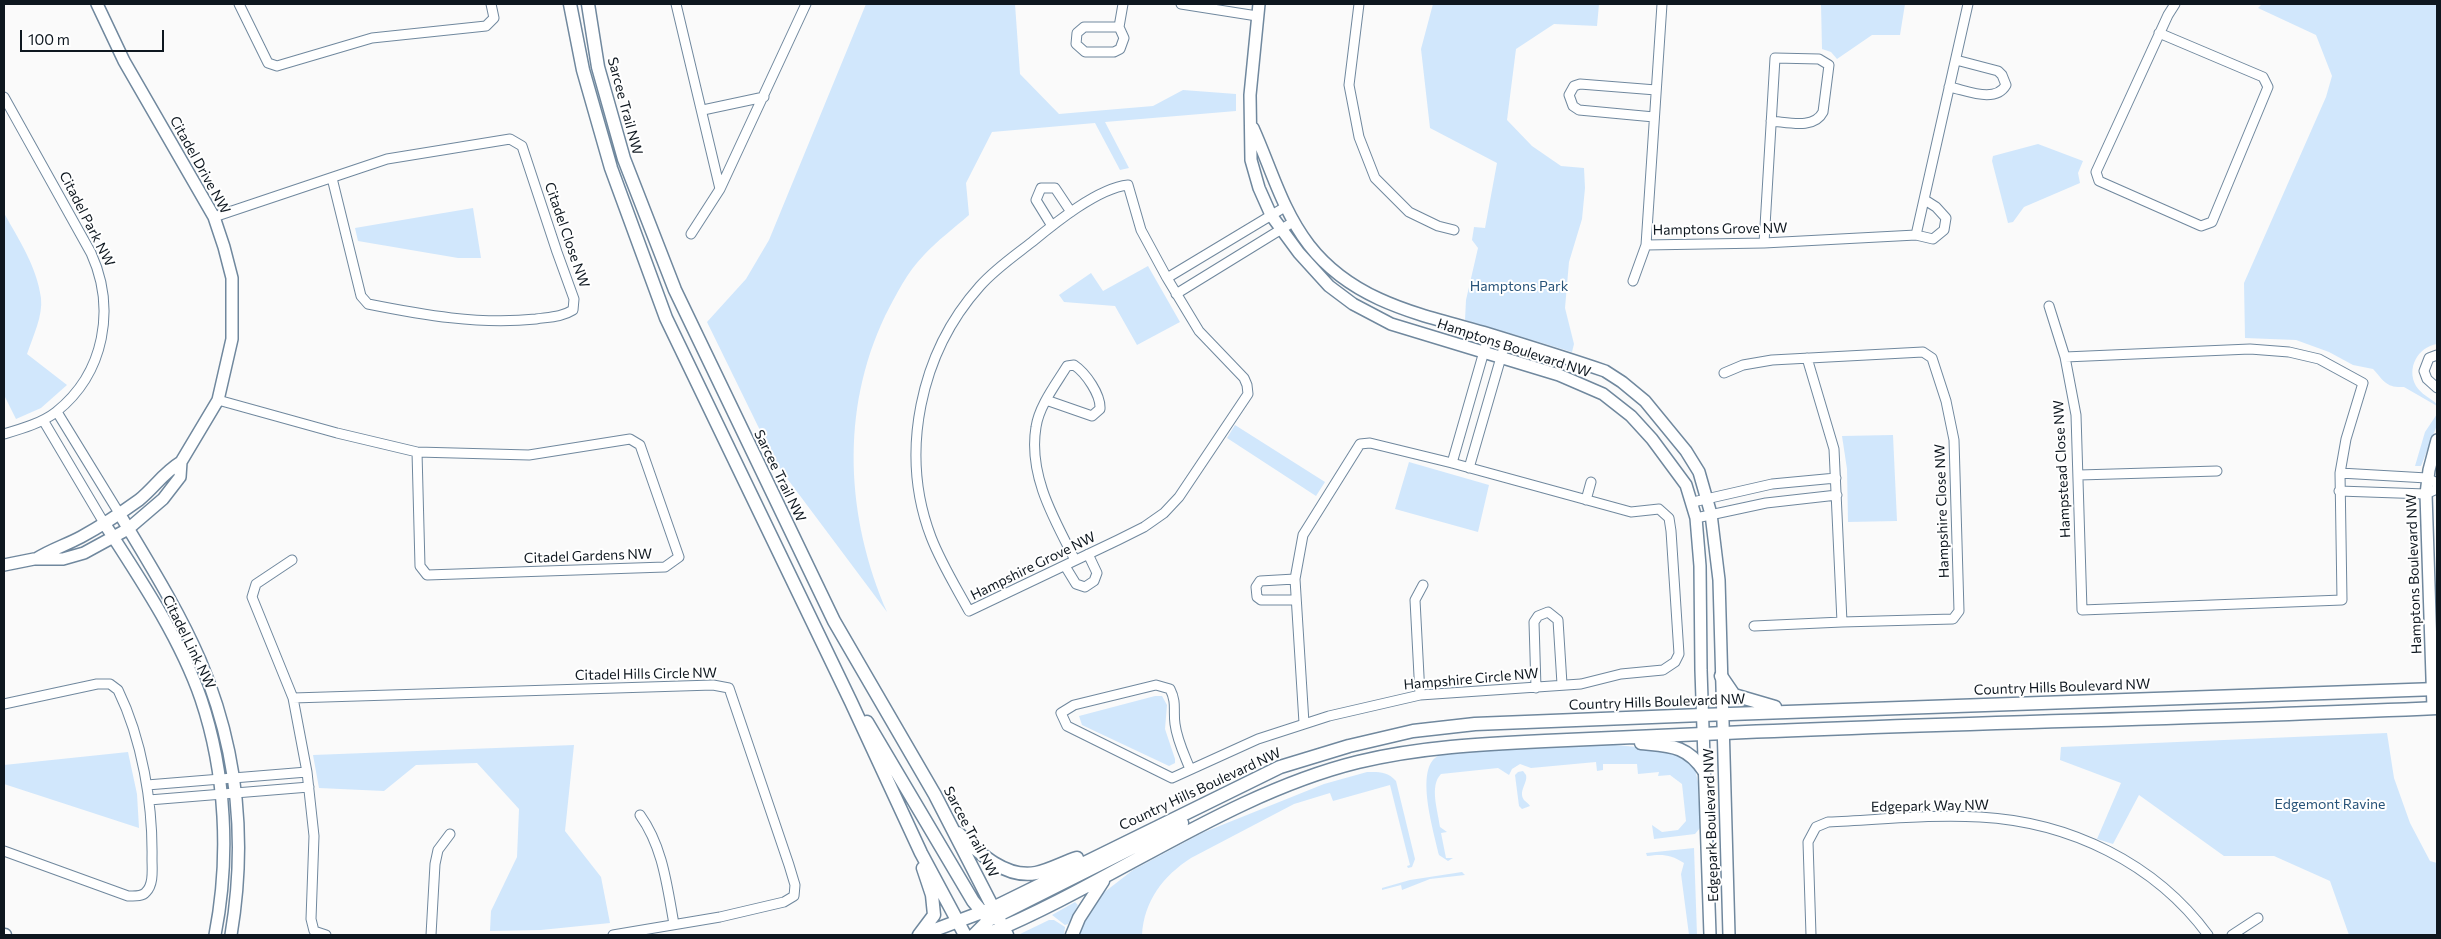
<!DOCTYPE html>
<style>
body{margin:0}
#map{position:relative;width:2441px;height:939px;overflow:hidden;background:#fafafa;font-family:Commissioner,sans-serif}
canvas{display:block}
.frame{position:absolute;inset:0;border:5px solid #0e171f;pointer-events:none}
.scale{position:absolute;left:20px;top:30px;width:144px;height:22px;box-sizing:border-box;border:2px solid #0e171f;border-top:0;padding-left:6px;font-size:15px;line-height:18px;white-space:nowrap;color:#0e171f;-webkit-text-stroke:4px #fff;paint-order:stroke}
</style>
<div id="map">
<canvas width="2441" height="939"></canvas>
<div class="frame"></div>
<div class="scale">100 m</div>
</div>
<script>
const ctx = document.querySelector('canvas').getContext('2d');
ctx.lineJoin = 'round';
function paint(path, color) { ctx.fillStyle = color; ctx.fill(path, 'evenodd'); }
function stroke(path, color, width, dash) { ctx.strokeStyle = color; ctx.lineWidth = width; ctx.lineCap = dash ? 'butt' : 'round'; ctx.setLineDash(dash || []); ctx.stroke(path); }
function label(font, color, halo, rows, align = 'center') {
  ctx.font = font + ' Commissioner,sans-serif'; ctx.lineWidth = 4; ctx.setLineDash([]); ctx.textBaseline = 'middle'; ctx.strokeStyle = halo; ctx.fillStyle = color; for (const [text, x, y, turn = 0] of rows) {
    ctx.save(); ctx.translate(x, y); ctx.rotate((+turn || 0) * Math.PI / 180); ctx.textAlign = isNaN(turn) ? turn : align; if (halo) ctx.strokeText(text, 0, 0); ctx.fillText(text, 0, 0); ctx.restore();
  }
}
paint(new Path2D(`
 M866 4H1015L1020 74 1059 114 1153 106 1183 90 1236 94V111L1105 122 1129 168 1120 170 1095 123 992 132 966 183 969 215C954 228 937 241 924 255 907 272 896 295 885 316 840 411 846 517 887 612L777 465 707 322 746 279 769 240Z
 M1433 4H1599L1597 26 1554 24 1516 49 1507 120 1532 146 1561 166 1584 168 1585 188 1582 219 1569 262 1565 308 1574 344 1572 352 1465 320 1466 300 1478 248 1472 240 1474 227 1485 228 1497 163 1430 128 1421 49Z
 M1821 4H1905L1900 35H1872L1837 59 1831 52 1822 49Z
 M2262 4H2437V344C2418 347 2406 368 2416 386 2421 394 2430 398 2437 404V406L2404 387C2386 388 2384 381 2373 369L2353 365 2329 352 2296 340 2245 338 2244 283 2326 97 2332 76 2316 35 2258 8Z
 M2038 144 2083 161 2078 173 2080 183 2024 207 2013 222 2008 223 1992 161 1993 156Z
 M473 208 481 258H458L358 241 355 228Z
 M4 213C19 240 37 267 41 298 43 316 33 336 27 354L67 385 41 408 16 419 4 395Z
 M1148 266 1180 322 1137 345 1115 306 1064 302 1059 295 1091 273 1103 291Z
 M2437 414V425L2423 461 2421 466H2415L2425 432Z
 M1235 425 1325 482 1316 496 1227 438Z
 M1893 435 1897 521 1848 522 1847 469 1842 436Z
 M1409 462 1489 485 1478 532 1395 509Z
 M1155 696H1162L1167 705 1165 729 1175 759V763L1169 766 1082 725 1079 716Z
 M2387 733 2394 778 2410 823 2430 861 2437 863V935H2349L2330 881 2274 856H2224L2139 795 2113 844 2097 839 2121 783 2060 760 2061 747Z
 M1604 744 1671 750 1694 765 1698 782 1700 828 1695 834 1654 839 1652 825 1662 832 1678 830 1686 821 1682 784 1670 775 1658 776 1659 772 1638 774 1637 764H1603V770L1597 771 1596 762 1531 768 1520 764 1512 769 1509 775 1498 768 1441 774C1429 786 1438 811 1440 827L1447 832 1441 833 1446 858H1453L1448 861 1439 855C1434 832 1416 774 1435 758 1441 753 1452 752 1460 750Z
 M574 745 565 831 601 877 610 923 541 930 490 931 491 911 517 857 519 809 477 763 416 765 384 791 319 788 313 755Z
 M128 752 137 794 139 828 4 784V765Z
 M1523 771 1526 775C1528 783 1518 791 1524 800 1526 802 1529 804 1530 806L1522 809 1519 806 1515 775 1518 772Z
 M1367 772C1379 772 1387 771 1396 781L1415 859 1412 867 1408 868 1407 866 1410 865 1390 785 1333 801 1330 793 1294 804 1191 858C1163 876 1144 901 1142 935H1077L1079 927 1102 894 1133 870 1202 833 1324 784Z
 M1694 848 1697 935H1689L1681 874 1684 863C1670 854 1662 854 1647 856L1646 853Z
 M1462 872 1465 875 1430 879 1402 890 1401 885 1382 890V888L1410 880Z
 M1075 902 1078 905 1068 924 1065 925 1052 915Z
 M1049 920H1054L1065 927 1064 935H1018Z`), '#d1e7fc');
const minor = new Path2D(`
 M239 4 268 63 277 66 372 38 486 26 494 18 491 4
 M676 4 720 189
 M1181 4 1257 16
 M1359 4 1349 85 1359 137 1375 178 1409 212 1438 226 1454 230
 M1119 27H1084L1077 33 1076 44 1085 52H1114L1120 49 1124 38 1119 27 1123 4
 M2159 33 2263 77 2268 87 2212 222 2201 226 2099 181 2096 172 2168 15 2175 4
 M1949 87C1966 90 1995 104 2006 85L2002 75 1998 71 1956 60
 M4 97 91 253C116 308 105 373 56 412 42 423 21 429 4 434
 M703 110 764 97
 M1654 117 1579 110 1573 106 1569 95 1574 86 1580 84 1656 90
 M1128 185 1141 230 1167 278 1199 331 1244 378 1247 385 1248 394 1179 497 1164 513 1144 527 1118 540 969 611C956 587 941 563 931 537 899 453 920 353 980 286 995 269 1014 256 1032 242 1055 223 1098 188 1128 185Z
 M214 217 387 159 510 139 522 146 557 252 574 299 573 310C562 317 549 317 536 319 479 325 423 315 368 304L361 296 332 178
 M1052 226 1036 200 1041 188H1055L1071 212
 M691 234 720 189 806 4
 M1916 235 1933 239 1944 230 1946 218 1936 207 1925 200
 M1764 243 1775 58 1819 59 1829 65 1823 112C1814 130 1787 122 1771 121
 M1646 245 1764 243 1916 235 1968 4
 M1167 278 1285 207
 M1633 281 1646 245 1662 4
 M1176 294 1293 222
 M2049 306 2065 357
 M2250 349 2289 352 2319 359 2363 383 2346 439 2340 473 2342 600 2082 610 2076 415 2065 357Z
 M2437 355 2429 358 2424 371 2427 379 2437 388
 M1724 373 1743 365 1772 360 1923 352 1932 358 1946 401 1954 440 1959 611 1953 619 1842 622 1834 449 1807 358
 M218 400 337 433 417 452 529 455 630 439 640 445 679 557 665 567 427 575 420 566 417 452
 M1046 400 1092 416 1100 409C1101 395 1086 373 1074 365L1067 366C1056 384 1039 406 1036 427 1028 475 1054 519 1075 560
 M57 412 119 513
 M43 420 104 523
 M1452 463 1489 334
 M1469 468 1506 340
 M2340 473 2427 478 2437 483
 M2079 475 2217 471
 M2339 491 2426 494 2437 489
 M1586 500 1591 482
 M1693 502 1772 484 1836 478
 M1696 518 1766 503 1837 495
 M292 560 256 584 252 597 293 698
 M1065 566 1076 584 1085 587 1094 581 1097 573 1088 554
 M1295 579 1260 581 1256 587 1257 597 1261 600H1296
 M1754 626 1842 622
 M1536 688 1534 622 1538 616 1548 612 1558 620 1562 684
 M1420 695 1415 600 1423 585
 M4 704 97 684H110L118 690C142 739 153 804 152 859 152 869 154 884 146 892 142 897 134 896 128 896L4 851
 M1190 769C1184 754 1177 740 1175 724 1173 710 1177 703 1170 689L1156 685 1074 705 1061 713 1067 726 1172 778 1258 739 1329 716 1420 695 1581 684 1621 674 1663 670 1675 662 1679 654 1671 531 1669 518 1659 509 1631 512 1452 463 1370 443 1360 444 1303 535 1295 579 1304 723
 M147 785 307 772
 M149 800 309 787
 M640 815C663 847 667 886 674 924
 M326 935 314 931 311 919 314 836 307 772 293 698 713 685 729 688 789 865 795 885 794 896 784 902 720 917 613 935
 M431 935 435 864 438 850 450 834
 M1811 935 1808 842 1816 827 1828 822C1879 820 1930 814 1980 817 2070 822 2155 863 2208 935
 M2232 935 2258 918`);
const tertiary = new Path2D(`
 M1259 4 1250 95 1251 160 1259 188 1271 215 1299 253 1329 286 1353 304 1391 324 1559 375 1603 394 1631 416 1652 439 1686 485 1696 518 1700 566 1701 670 1710 935
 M1253 128C1271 168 1282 210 1309 245 1354 303 1423 315 1489 334 1528 346 1567 358 1605 371L1622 382 1645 401 1686 451 1699 472 1711 514 1719 580 1729 935
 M119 513C147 560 178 609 200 660 238 749 247 840 231 935
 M104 523C139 577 180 638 201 699 226 773 230 859 215 935
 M36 559C50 550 66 545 81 537 101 526 121 513 139 500 155 487 163 473 181 462
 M4 565 34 559H63L84 553 128 529 163 499 180 477 181 462 218 400 232 339V278L224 247 214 217 124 61 97 4
 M2433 708 2426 494 2429 470 2437 440`);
const secondary = new Path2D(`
 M570 4 583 70 611 168 666 318 851 702 921 853 965 935
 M588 4 598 67 624 159 675 290 834 621 935 795 1007 935
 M1721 676 1734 695 1775 707
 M867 722 973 901 987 918
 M1641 743C1670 746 1687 745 1704 771
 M958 833C978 852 1005 879 1036 873 1050 870 1064 862 1077 858
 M4 935H5
 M919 935 934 915 932 895 923 868
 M921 935 993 908 1280 767 1349 746 1413 731 1475 724 1702 715 2437 689
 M974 935 989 920 1182 823
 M985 935C1110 884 1228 794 1358 762 1420 747 1482 744 1545 741 1605 738 1665 736 1725 733 1962 722 2200 719 2437 708
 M1072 935 1079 918 1103 881`);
stroke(minor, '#70889e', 11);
stroke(tertiary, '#70889e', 14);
stroke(secondary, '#70889e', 15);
stroke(minor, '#fff', 9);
stroke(tertiary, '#fff', 11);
stroke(secondary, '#fff', 12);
label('14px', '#0e171f', '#fff', [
 ["Sarcee Trail NW",625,106,75],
 ["Citadel Drive NW",200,165,61],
 ["Citadel Park NW",87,219,63],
 ["Hamptons Grove NW",1720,229,-1],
 ["Citadel Close NW",567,235,71],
 ["Hamptons Boulevard NW",1514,348,18],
 ["Hampstead Close NW",2062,469,-93],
 ["Sarcee Trail NW",780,476,64],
 ["Hampshire Close NW",1942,511,-92],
 ["Citadel Gardens NW",588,556,-2],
 ["Hampshire Grove NW",1033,566,-26],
 ["Hamptons Boulevard NW",2414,574,-92],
 ["Citadel Link NW",189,642,64],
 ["Citadel Hills Circle NW",646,674,-1],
 ["Hampshire Circle NW",1471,679,-5],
 ["Country Hills Boulevard NW",2062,687,-2],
 ["Country Hills Boulevard NW",1657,702,-2],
 ["Country Hills Boulevard NW",1200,789,-25],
 ["Edgepark Way NW",1930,806,-1],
 ["Edgepark Boulevard NW",1711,825,-92],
 ["Sarcee Trail NW",971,832,62]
]);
label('14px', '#275379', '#fff', [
 ["Hamptons Park",1519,286],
 ["Edgemont Ravine",2330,804]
]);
</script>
